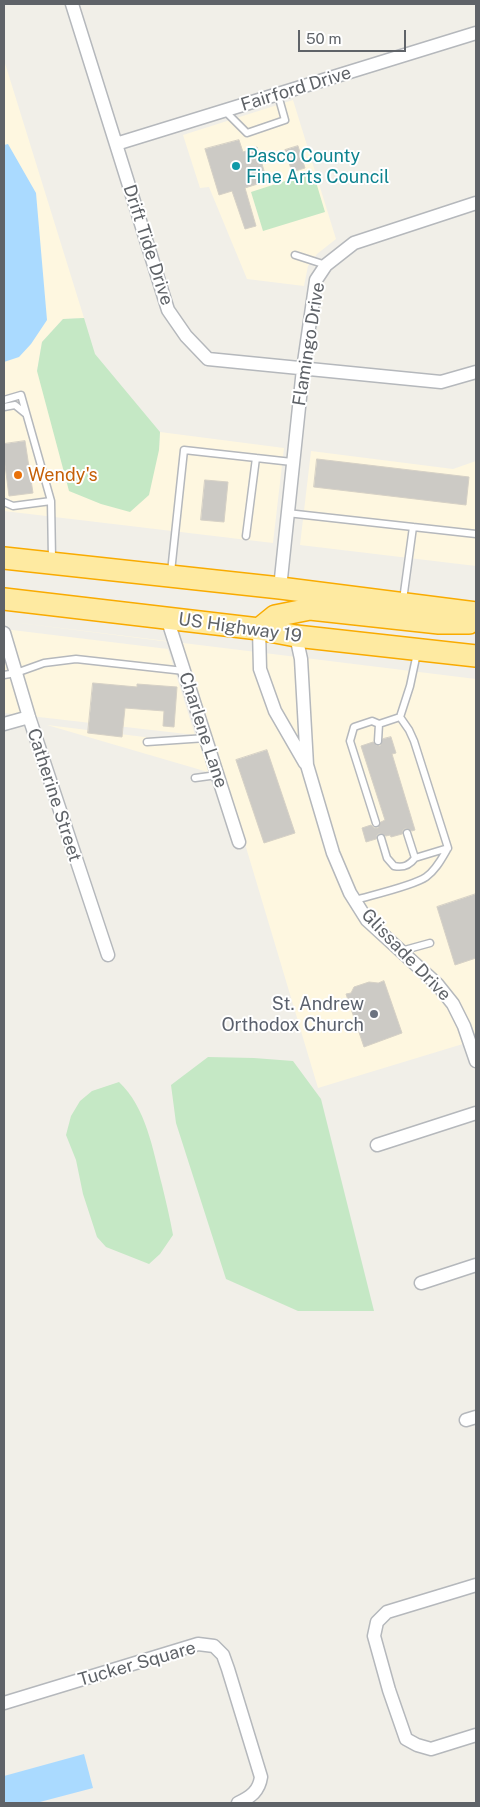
<!DOCTYPE html>
<style>
body{margin:0}
#map{position:relative;width:480px;height:1807px;overflow:hidden;background:#f1efe8;font-family:"Public Sans",sans-serif}
canvas{display:block}
.frame{position:absolute;inset:0;border:5px solid #5f6368;pointer-events:none}
.scale{position:absolute;left:298px;top:30px;width:108px;height:22px;box-sizing:border-box;border:2px solid #5f6368;border-top:0;padding-left:6px;font-size:15px;line-height:18px;white-space:nowrap;color:#5f6368;-webkit-text-stroke:4px #fff;paint-order:stroke}
</style>
<div id="map">
<canvas width="480" height="1807"></canvas>
<div class="frame"></div>
<div class="scale">50 m</div>
</div>
<script>
const ctx = document.querySelector('canvas').getContext('2d');
ctx.lineJoin = 'round';
function paint(path, color) { ctx.fillStyle = color; ctx.fill(path, 'evenodd'); }
function stroke(path, color, width, dash) { ctx.strokeStyle = color; ctx.lineWidth = width; ctx.lineCap = dash ? 'butt' : 'round'; ctx.setLineDash(dash || []); ctx.stroke(path); }
function label(font, color, halo, rows, align = 'center') {
  ctx.font = font + ' "Public Sans",sans-serif'; ctx.lineWidth = 4; ctx.setLineDash([]); ctx.textBaseline = 'middle'; ctx.strokeStyle = halo; ctx.fillStyle = color; for (const [text, x, y, turn = 0] of rows) {
    ctx.save(); ctx.translate(x, y); ctx.rotate((+turn || 0) * Math.PI / 180); ctx.textAlign = isNaN(turn) ? turn : align; if (halo) ctx.strokeText(text, 0, 0); ctx.fillText(text, 0, 0); ctx.restore();
  }
}
paint(new Path2D(`
 M4 60 84 318 63 319 42 342 37 371 159 450 160 432 284 448 273 543 4 511Z
 M293 100 336 239 317 254 308 266 304 286 247 279 209 187 200 188 183 135Z
 M311 451 453 469 476 461V566L300 545Z
 M4 621 476 679V1040L318 1088 225 777 47 725 193 743 203 733 170 642Z
 M4 629 168 649 195 735 4 713Z`), '#fef7e0');
paint(new Path2D(`
 M313 172 325 212 263 231 251 192Z
 M84 318 95 354 160 432 159 450 149 495 130 512 101 504 69 491 37 371 42 342 63 319Z
 M208 1057 254 1058 293 1061 321 1099 374 1311H298L226 1279 176 1123 171 1085Z
 M119 1082C146 1107 153 1150 162 1185 166 1202 170 1218 173 1235L160 1254 149 1264 106 1247 97 1237 83 1194 76 1160 66 1135 71 1116 80 1101 92 1091Z`), '#c5e8c5');
paint(new Path2D(`
 M8 144 36 193 47 320 31 344 19 357 4 362V145Z
 M84 1754 93 1788 36 1803H4V1776Z`), '#aadaff');
const building = new Path2D(`
 M239 140 243 152 257 147 267 181 245 188 256 226 245 229 232 191 219 195 205 149Z
 M298 146 305 168 292 172 285 150Z
 M25 441 33 493 9 496 4 457V444Z
 M317 459 469 477 466 505 314 487Z
 M205 480 228 482 224 522 201 520Z
 M93 683 137 687V684L177 687 174 727 163 726 164 711 125 708 122 737 88 733Z
 M391 737 396 753 392 754 415 830 412 831 406 828 403 830 402 834 391 837 390 835 386 836 380 833 377 835 376 839 366 842 362 828 371 825 374 828H378L381 822 385 820 361 746 373 742 376 745 380 746 383 739Z
 M267 750 295 833 264 843 236 760Z
 M476 894V958L455 965 437 907Z
 M384 981 402 1033 364 1047 346 994 351 993 354 987 369 982 378 983Z`);
paint(building, '#cccac5');
stroke(building, '#d6d1c6', 1);
const service = new Path2D(`
 M225 111 247 133 285 120 278 95
 M295 255 326 265
 M4 400 21 395 51 501 52 559
 M4 407 15 405 26 414
 M4 502 13 506 51 501
 M287 513 476 534
 M246 536 256 458
 M171 572 184 450 292 462
 M403 600 413 527
 M4 675 16 673 44 663 76 659 184 671
 M400 717 410 686 417 653
 M379 724 400 717
 M147 742 206 738
 M195 778 217 775
 M376 823 350 741 354 727 372 721 379 724 378 741
 M381 838 387 858 394 866C403 868 409 866 415 858L407 833
 M415 858 448 848
 M355 900C372 895 413 886 426 877 436 870 442 858 448 848L414 741 409 730 400 717
 M401 951 430 943`);
const minor = new Path2D(`
 M72 4 168 310 186 336 208 359 441 382 476 372
 M116 144 476 33
 M280 588 303 369 316 280 326 265 354 243 476 203
 M167 618 239 842
 M259 629 260 669 275 711 305 763
 M4 633 29 717 108 955
 M296 636 301 659 307 765 333 853 350 893 367 920 437 984 453 1004 464 1026 476 1061
 M4 724 29 717
 M377 1145 476 1113
 M421 1283 476 1265
 M466 1420 476 1417
 M476 1585 387 1612 377 1622 374 1636 389 1690 406 1739 417 1745 431 1749 476 1735
 M4 1703 198 1644 214 1646 223 1655 228 1669 261 1777C259 1791 251 1797 238 1803`);
const trunk = new Path2D(`
 M4 558 280 588 476 613
 M4 599 259 629 296 636 476 656
 M259 629 275 616 310 609 439 623H469`);
stroke(service, '#b5b8bc', 9);
stroke(minor, '#b5b8bc', 15);
stroke(trunk, '#f9ab00', 24);
stroke(service, '#fff', 6);
stroke(minor, '#fff', 12);
stroke(trunk, '#feeaa1', 21);
for (const [x, y, r, color] of [
 [236,166,5,"#0f9aa8"],
 [18,475,5,"#e8710a"],
 [374,1014,5,"#6b7280"]
]) { const dot = new Path2D(); dot.arc(x, y, r, 0, 2 * Math.PI); ctx.fillStyle = color; ctx.fill(dot); stroke(dot, '#fff', 2); }
label('18px', '#5f6368', '#fff', [
 ["Fairford Drive",296,89,-17],
 ["Drift Tide Drive",148,245,72],
 ["Flamingo Drive",309,344,-81],
 ["US Highway 19",240,628,8],
 ["Charlene Lane",203,730,72],
 ["Catherine Street",54,795,72],
 ["Glissade Drive",406,955,46],
 ["Tucker Square",137,1664,-16]
]);
label('18px', '#0d838f', '#fff', [
 ["Pasco County",246,156],
 ["Fine Arts Council",246,177]
], 'left');
label('18px', '#c56008', '#fff', [
 ["Wendy's",28,475]
], 'left');
label('18px', '#5b616d', '#fff', [
 ["St. Andrew",364,1004],
 ["Orthodox Church",364,1025]
], 'right');
</script>
